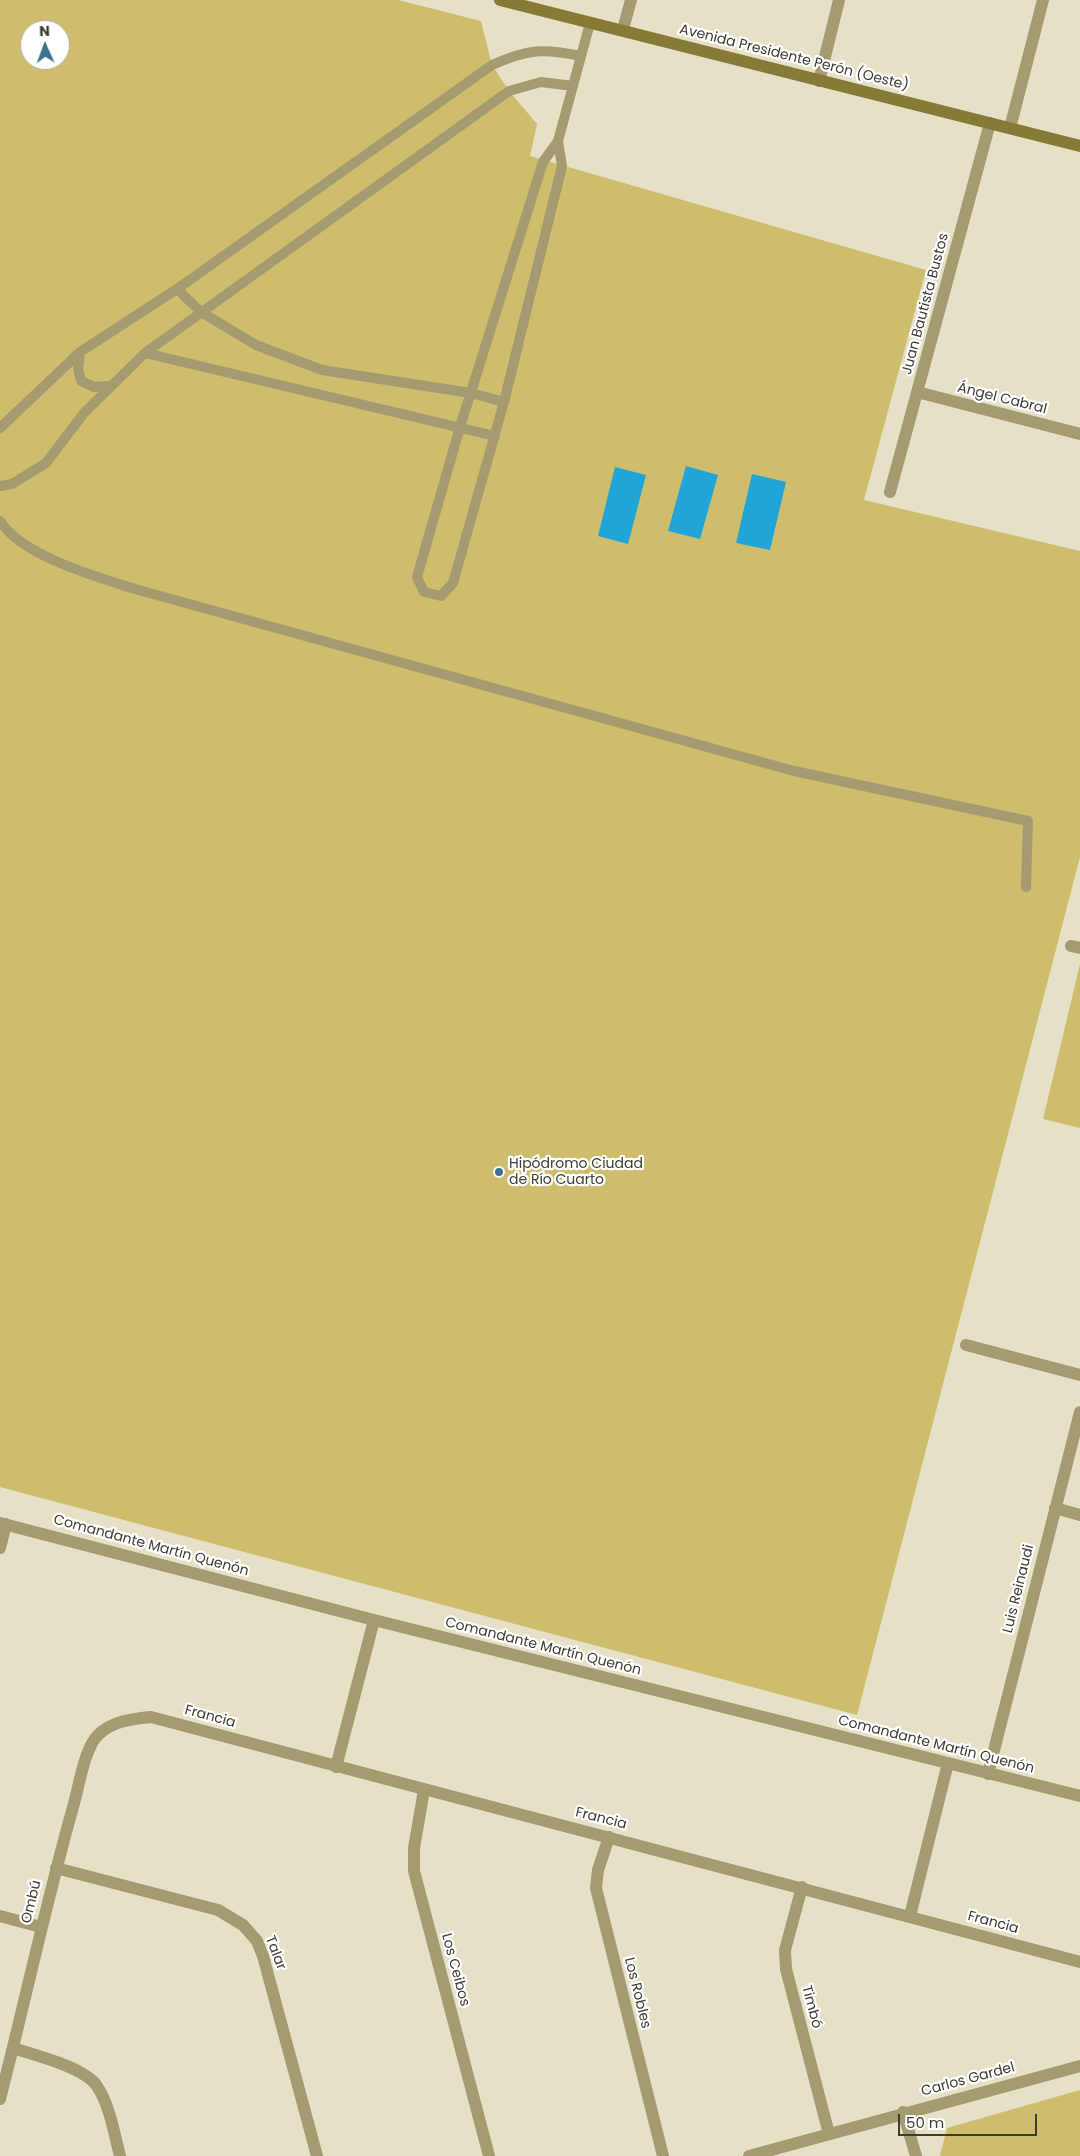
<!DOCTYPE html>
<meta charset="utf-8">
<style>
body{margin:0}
#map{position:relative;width:1080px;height:2156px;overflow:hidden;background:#e6e1c6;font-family:Poppins,sans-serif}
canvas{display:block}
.north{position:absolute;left:20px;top:20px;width:50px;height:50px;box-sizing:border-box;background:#fff;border:1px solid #b2b1ad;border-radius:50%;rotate:358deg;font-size:14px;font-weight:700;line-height:20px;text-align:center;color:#3e3c31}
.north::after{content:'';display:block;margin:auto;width:18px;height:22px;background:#3b728d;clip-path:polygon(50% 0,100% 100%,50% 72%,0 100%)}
.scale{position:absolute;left:898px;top:2114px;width:139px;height:22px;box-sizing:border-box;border:2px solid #3e3c31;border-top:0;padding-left:6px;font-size:15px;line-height:18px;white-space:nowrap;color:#3e3c31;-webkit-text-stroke:4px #fff;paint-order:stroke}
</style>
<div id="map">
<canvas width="1080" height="2156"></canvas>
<div class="north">N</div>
<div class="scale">50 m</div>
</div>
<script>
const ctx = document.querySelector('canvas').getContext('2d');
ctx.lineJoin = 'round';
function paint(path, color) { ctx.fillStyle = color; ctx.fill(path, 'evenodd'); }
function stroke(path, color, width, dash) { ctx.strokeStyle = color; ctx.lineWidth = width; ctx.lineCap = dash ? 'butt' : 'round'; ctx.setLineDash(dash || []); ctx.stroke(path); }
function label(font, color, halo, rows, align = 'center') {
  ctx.font = font + ' Poppins,sans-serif'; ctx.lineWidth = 4.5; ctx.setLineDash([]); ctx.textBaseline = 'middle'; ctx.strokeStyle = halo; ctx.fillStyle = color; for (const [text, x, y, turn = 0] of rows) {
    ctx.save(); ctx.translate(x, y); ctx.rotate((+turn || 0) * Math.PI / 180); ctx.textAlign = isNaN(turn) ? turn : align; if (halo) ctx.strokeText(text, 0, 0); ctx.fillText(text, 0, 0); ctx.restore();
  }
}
paint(new Path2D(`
 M0 0H398L481 21 492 65 509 91 537 124 530 156 926 270 864 500 1080 551V857L857 1715 0 1487ZM30 30H60V60H30Z
 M1080 964V1128L1043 1119Z
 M1080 2090V2156H940L947 2128Z`), '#cebd6d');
paint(new Path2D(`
 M686 466 718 475 700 539 668 531Z
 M615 467 646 475 628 544 598 536Z
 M752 474 786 482 770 550 736 543Z`), '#21a5d9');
stroke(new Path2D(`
 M558 141 562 166 504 402 453 583 441 596 424 592 417 577 460 427 543 162 558 141 590 23
 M177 289 201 312 256 345 322 370 471 393 504 402
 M80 352 78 369 81 381 94 387 110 386
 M145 353 495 436
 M0 428 80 352 177 289 492 65C528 49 543 48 581 56
 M0 486 12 484 46 463 84 413 145 353 509 91 541 82 573 86
 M0 521C22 556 97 577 135 589L794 771 1028 821 1026 887`), '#a49b71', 10);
stroke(new Path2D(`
 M623 29 631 0
 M819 81 839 0
 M1010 128 1043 0
 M917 392 1080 434
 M890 492 990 123
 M1071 946 1080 948
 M966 1345 1080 1375
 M1055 1508 1080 1515
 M0 1523 374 1620 1080 1796
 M0 1548 6 1524
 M336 1767 374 1620
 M988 1774 1080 1412
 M424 1790 414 1848V1871L489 2156
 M609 1837 598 1870 596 1888 663 2156
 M56 1868 218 1910 243 1925 257 1941 263 1956 317 2156
 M802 1887 785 1950 786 1969 829 2134
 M0 1916 41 1927
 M910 1916 948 1763
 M13 2048C35 2055 84 2067 97 2086 110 2106 114 2133 120 2156
 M0 2099C25 2002 46 1903 73 1807 79 1787 84 1749 98 1735 112 1721 132 1719 151 1717 460 1801 771 1878 1080 1962
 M903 2112 916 2156
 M749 2156 1080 2066`), '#a49b71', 12);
stroke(new Path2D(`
 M500 0 1080 146`), '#877936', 12);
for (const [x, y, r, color] of [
 [499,1172,5,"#3b728d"]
]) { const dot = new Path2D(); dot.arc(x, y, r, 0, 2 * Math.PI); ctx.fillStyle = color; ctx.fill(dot); stroke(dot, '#fff', 2); }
label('14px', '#3e3c31', '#fff', [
 ["Avenida Presidente Perón (Oeste)",794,58,14],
 ["Juan Bautista Bustos",926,304,-75],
 ["Ángel Cabral",1002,399,14],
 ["Comandante Martín Quenón",151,1546,15],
 ["Luis Reinaudi",1019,1589,-76],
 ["Comandante Martín Quenón",543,1647,14],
 ["Francia",210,1717,15],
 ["Comandante Martín Quenón",936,1745,14],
 ["Francia",601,1819,14],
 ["Ombú",32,1902,-76],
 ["Francia",993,1923,15],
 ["Talar",275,1953,69],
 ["Los Ceibos",455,1970,75],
 ["Los Robles",637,1993,76],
 ["Timbó",811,2007,75],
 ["Carlos Gardel",968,2080,-15]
]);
label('14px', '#3e3c31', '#fff', [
 ["Hipódromo Ciudad",509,1164],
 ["de Río Cuarto",509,1180]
], 'left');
</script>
